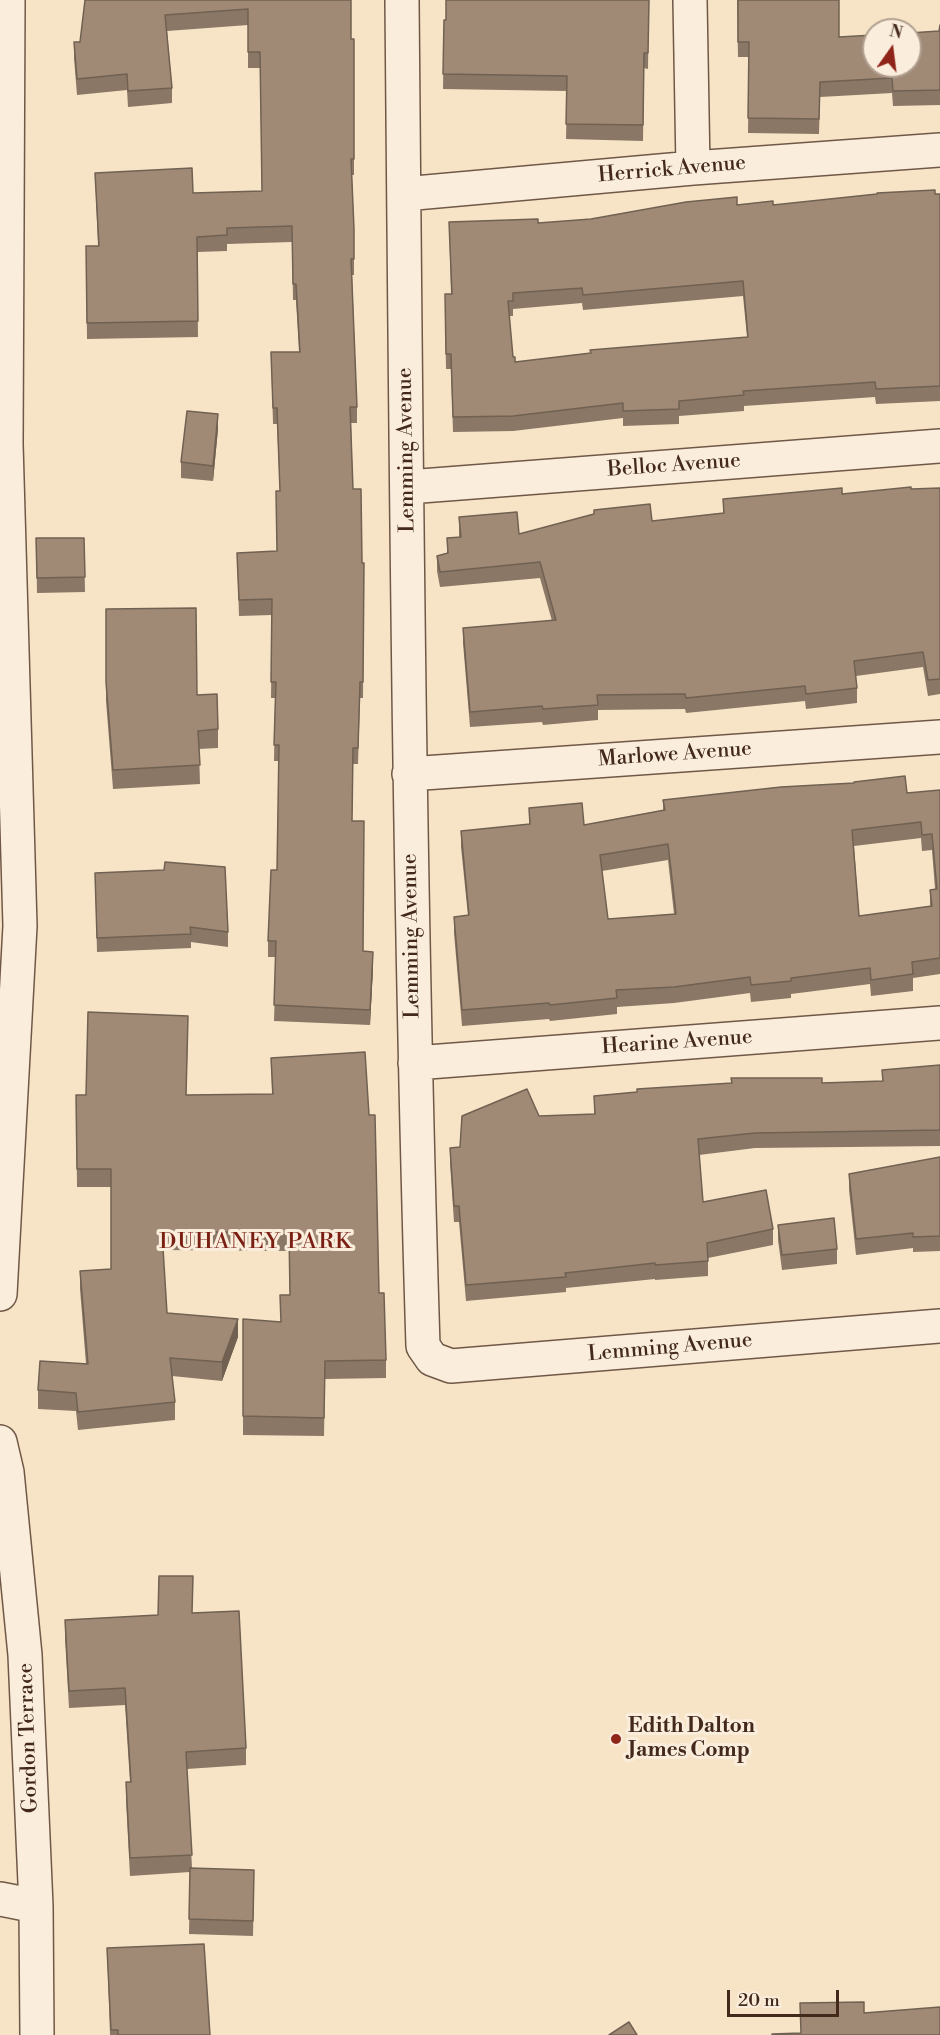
<!DOCTYPE html>
<style>
body{margin:0}
#map{position:relative;width:940px;height:2035px;overflow:hidden;background:#f7e4c7;font-family:"Libre Bodoni",serif}
canvas{display:block}
.north{position:absolute;left:862px;top:18px;width:60px;height:60px;box-sizing:border-box;background:#faeddb;border:2px solid #b19f8f;border-radius:50%;rotate:14deg;font-size:16px;font-weight:700;line-height:24px;text-align:center;color:#43291c}
.north::after{content:'';display:block;margin:auto;width:21px;height:27px;background:#8f2418;clip-path:polygon(50% 0,100% 100%,50% 72%,0 100%)}
.scale{position:absolute;left:727px;top:1990px;width:112px;height:27px;box-sizing:border-box;border:3px solid #43291c;border-top:0;padding-left:8px;font-size:18px;line-height:21px;white-space:nowrap;color:#43291c;-webkit-text-stroke:4px #faeddb;paint-order:stroke}
</style>
<div id="map">
<canvas width="940" height="2035"></canvas>
<div class="north">N</div>
<div class="scale">20 m</div>
</div>
<script>
const ctx = document.querySelector('canvas').getContext('2d');
ctx.lineJoin = 'round';
function stroke(path, color, width, dash) { ctx.strokeStyle = color; ctx.lineWidth = width; ctx.lineCap = dash ? 'butt' : 'round'; ctx.setLineDash(dash || []); ctx.stroke(path); }
function paint(path, color) { ctx.fillStyle = color; ctx.fill(path, 'evenodd'); }
function label(font, color, halo, rows, align = 'center') {
  ctx.font = font + ' "Libre Bodoni",serif'; ctx.lineWidth = 6; ctx.setLineDash([]); ctx.textBaseline = 'middle'; ctx.strokeStyle = halo; ctx.fillStyle = color; for (const [text, x, y, turn = 0] of rows) {
    ctx.save(); ctx.translate(x, y); ctx.rotate((+turn || 0) * Math.PI / 180); ctx.textAlign = isNaN(turn) ? turn : align; if (halo) ctx.strokeText(text, 0, 0); ctx.fillText(text, 0, 0); ctx.restore();
  }
}
const street = new Path2D(`
 M402 0C406 449 409 897 423 1346L432 1359 451 1366 940 1326
 M690 0 693 168
 M404 194 693 168 940 150
 M408 487 940 446
 M409 774 940 737
 M415 1063 940 1023
 M0 1294 20 926 6 444 8 0
 M0 1442 7 1472 25 1655 36 1906 37 2035
 M0 1899 36 1906`);
stroke(street, '#705847', 36);
stroke(street, '#faeddb', 33);
paint(new Path2D(`
 M85 0H351V39H354V175H352L354 229V275H352L357 407V423H351L353 489 362 563H364L363 698H360L358 764H353L352 821 363 951 373 968 370 1025 274 1021 276 957H268V941L277 870 279 761H274L275 698H271L272 615 239 616 237 553 277 551 280 491 277 424H273L271 352H299L296 300H293L292 242 227 244V251L197 252 198 337 87 339 86 246H98L95 173 193 193 262 191 260 68H248V25L167 31 172 88V103L128 107 127 90 77 95 74 58V42H80Z
 M649 0 648 69 644 68 643 141 566 139 567 91 443 89 444 20Z
 M737 0 839 37 939 31 940 25V105L893 106 892 93 820 97 819 134 748 133 749 57H738Z
 M940 194V401L876 404 875 397 744 406V411L679 416V424L623 426V418L513 431 453 432 451 369H446L445 309 451 294 449 222 538 223 591 219 737 205H773ZM743 296 747 337 515 362 513 357 509 316H513V309L582 303 583 310Z
 M218 429 213 481 181 478V462Z
 M940 488V694L928 696 923 667 856 676 857 688V703L806 709 805 701 686 713 685 709 598 710V720L543 725 542 722 470 727 463 643V628L552 621 540 578 440 587 437 571V556L447 553V538L459 537V517L519 534 652 521 723 513V499L842 494Z
 M36 538H84L85 592 37 593Z
 M106 609 197 695 218 729V748L199 749 200 784 113 789 106 701Z
 M940 790V974L913 978V991L871 996 870 984 791 994V998L751 1002 750 993 674 1003 617 1007V1014L550 1021 549 1019 462 1026 454 933V917L468 916 461 847V831L529 824V808L584 825 663 810V800L907 793ZM921 838 922 851 932 850 935 889 930 890V906L859 916 854 846ZM668 860 674 914 608 919 602 871Z
 M95 873 228 932V947L191 942V948L97 952Z
 M188 1034 186 1095 272 1094 271 1058 379 1293 386 1360V1378L325 1379 324 1436 243 1435V1319L280 1322 290 1295 289 1251 163 1250 167 1313 238 1337 222 1381 172 1376 175 1402V1420L78 1430 76 1411 38 1409V1390L86 1364 80 1289V1271L111 1269V1187H77L76 1095H86Z
 M940 1065V1146L755 1148 699 1155 703 1202 773 1229V1245L708 1258V1276L655 1280V1279L566 1288V1292L466 1301 459 1222H454L450 1163V1148L460 1147 539 1116 594 1114V1096L731 1083V1078L822 1083 882 1081V1070Z
 M940 1157V1251L913 1252V1248L856 1255 849 1190V1174Z
 M778 1225 837 1249V1264L782 1270 778 1240Z
 M192 1613 246 1748V1765L187 1769 192 1868 254 1885 253 1936 189 1934 190 1872 130 1876 126 1800V1782H130L125 1705 69 1708 65 1638V1620Z
 M107 1948 210 2035H110Z`), '#8a7765');
paint(new Path2D(`
 M218 414V429L213 481V466Z
 M373 952V968L370 1025V1010Z
 M238 1319V1337L222 1381V1362Z`), '#716152');
const building = new Path2D(`
 M85 0H351V39H354V159H351L354 229V259H351L357 407H350L353 489H361L362 563H364L363 682H360L358 748H353L352 821H364L363 951 373 952 370 1010 274 1005 276 941H268L271 870H277L279 745H274L276 682H271L272 599 239 600 237 553 277 551 276 491H280L277 408H273L271 352H300L296 284H293L292 226 227 228V235L197 237 198 321 87 323 86 246H99L95 173 192 168 193 193 262 191 260 52H248V9L165 15 172 88 128 91 127 74 77 79 74 42H80Z
 M446 0H649L648 53H644L643 125 566 124 567 76 443 74 444 20H446Z
 M738 0H839V37L874 35V66H910V33L939 31 940 25V90L893 91 892 78 820 82 819 119 748 118 749 42H738Z
 M935 190V194H940V386L876 389 875 382 743 391 744 395 679 401V409L623 411V403L513 416 453 417 451 354H446L445 294H452L449 222 538 219V223L591 219 686 202 737 197V205L773 201V205L877 194V193ZM743 281 748 337 590 350 591 353 515 362V357H513L508 301H513V293L582 288 583 295Z
 M187 411 218 414 213 466 181 462Z
 M911 487V489L940 488V679L928 680 923 652 854 661 857 688 806 694 805 686 686 698 685 694 597 695 598 705 543 709 542 706 470 712 463 628 556 620 540 562 440 572 437 556 448 553 447 538 461 537 459 517 517 512 519 534 594 514V510L650 504 652 521 724 513 723 499 842 488V494Z
 M36 538H84L85 577 37 578Z
 M196 608 197 695 217 694 218 729 198 731 200 765 113 770 106 682V609Z
 M905 776 907 793 940 790V958L912 962 913 974 871 980 870 968 791 978V981L751 985 750 977 674 987 616 990 617 998 550 1005 549 1003 462 1010 454 917 469 915 461 831 530 824 529 808 582 803 584 825 665 810 663 800 781 787 854 783V782ZM921 822 922 835 932 834 937 889 930 890 932 906 859 916 852 830ZM668 844 676 914 608 919 600 855Z
 M165 862 225 867 228 932 190 927 191 934 97 938 95 873 164 870Z
 M88 1012 188 1016 186 1095 273 1094 271 1058 365 1052 369 1115H375L379 1293H384L386 1360 325 1361 324 1418 243 1416V1319L281 1322 280 1295H290L289 1232H162L167 1313 238 1319 222 1362 170 1358 175 1402 78 1412 76 1393 38 1390 40 1361 88 1364 80 1271 111 1269V1169H77L76 1095H86Z
 M940 1065V1130L755 1133 698 1139 703 1202 766 1190 773 1229 707 1243 708 1261 655 1265V1263L565 1273 566 1277 466 1285 459 1206H454L450 1148 460 1147 462 1116 527 1089 539 1116 595 1114 594 1096 637 1092V1089L732 1083 731 1078H822V1083L883 1081 882 1070Z
 M940 1157V1236L913 1237V1233L856 1239 849 1174Z
 M834 1218 837 1249 782 1255 778 1225Z
 M159 1576H193L192 1613 239 1611 246 1748 186 1752 192 1855 130 1858 126 1782H131L125 1688 69 1691 65 1620 158 1615Z
 M190 1868 254 1870 253 1921 189 1919Z
 M204 1944 210 2035H118V2030H111L107 1948Z
 M864 2002V2013L940 2007V2035H772V2034L801 2033 800 2003Z
 M629 2022 637 2035H609Z`);
paint(building, '#a18a75');
stroke(building, '#716152', 1.5);
for (const [x, y, r, color] of [
 [616,1739,6,"#8f2418"]
]) { const dot = new Path2D(); dot.arc(x, y, r, 0, 2 * Math.PI); ctx.fillStyle = color; ctx.fill(dot); stroke(dot, '#faeddb', 2); }
label('21px', '#43291c', '#faeddb', [
 ["Herrick Avenue",672,170,-5],
 ["Lemming Avenue",407,450,-91],
 ["Belloc Avenue",674,466,-4],
 ["Marlowe Avenue",675,755,-4],
 ["Lemming Avenue",412,936,-91],
 ["Hearine Avenue",677,1043,-4],
 ["Lemming Avenue",670,1348,-5],
 ["Gordon Terrace",29,1738,-92]
]);
label('bold 21px', '#43291c', '#faeddb', [
 ["Edith Dalton",628,1727],
 ["James Comp",628,1751]
], 'left');
ctx.letterSpacing = '1.5px';
label('22px', '#7a1f14', '#faeddb', [
 ["DUHANEY PARK",256,1243]
]);
ctx.letterSpacing = '0px';
</script>
